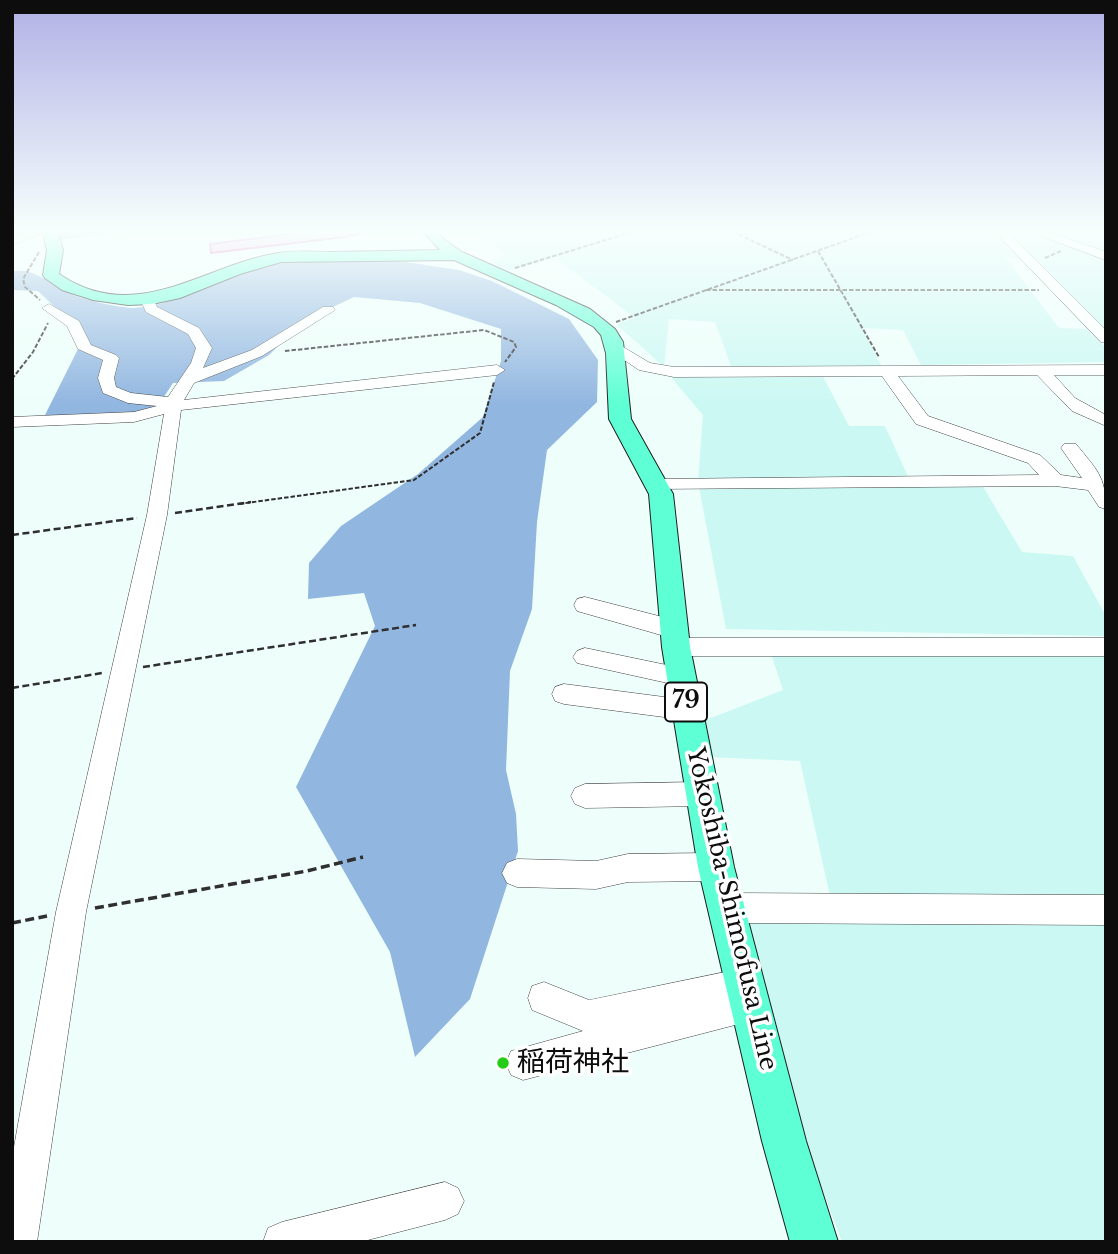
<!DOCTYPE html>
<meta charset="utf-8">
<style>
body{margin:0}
#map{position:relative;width:1118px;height:1254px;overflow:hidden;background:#eefffb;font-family:"Libre Baskerville",serif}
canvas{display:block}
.frame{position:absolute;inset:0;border:14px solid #0d0d0d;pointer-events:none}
</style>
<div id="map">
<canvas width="1118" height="1254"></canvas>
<div class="frame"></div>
</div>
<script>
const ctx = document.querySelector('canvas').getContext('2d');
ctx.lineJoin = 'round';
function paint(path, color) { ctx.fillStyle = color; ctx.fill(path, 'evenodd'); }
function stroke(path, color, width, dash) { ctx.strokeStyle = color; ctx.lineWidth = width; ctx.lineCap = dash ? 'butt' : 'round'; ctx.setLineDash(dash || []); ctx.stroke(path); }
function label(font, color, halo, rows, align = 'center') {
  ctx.font = font + ' "Libre Baskerville","Noto Sans JP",serif'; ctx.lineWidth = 7; ctx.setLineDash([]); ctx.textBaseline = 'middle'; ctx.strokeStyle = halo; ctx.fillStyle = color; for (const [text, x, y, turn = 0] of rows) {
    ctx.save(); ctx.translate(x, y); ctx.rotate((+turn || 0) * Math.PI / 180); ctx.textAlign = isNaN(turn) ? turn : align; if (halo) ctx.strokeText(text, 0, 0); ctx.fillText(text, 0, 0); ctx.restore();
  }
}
paint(new Path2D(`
 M468 229H990L1020 259 1005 257 1059 328 1087 329 1106 348V362L921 365 903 330 862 328 883 369 820 371 849 426H885L911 483 982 485 1022 552 1073 556 1106 616V636L726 629 698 482 703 415 670 376 735 377 715 322 669 319 664 367 617 325 634 317 555 258 509 271 489 265 506 254Z
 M1003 229H1106V332Z
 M771 654H1106V1242H842L791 1106 741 904 832 905 800 761 708 757 698 723 783 690Z`), '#cbf8f3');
paint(new Path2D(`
 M57 229H141L60 240Z
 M331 259 406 262 459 270 492 281 569 319 598 360 597 402 547 450 537 522 532 609 510 671 506 770 516 814 518 851 470 999 415 1057 390 952 296 787 375 626 364 593 308 599 309 563 341 526 418 474 483 417 501 361V329L420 303 354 297 305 320 269 355 224 381 173 383 152 415 85 420 45 415 78 349 64 316 38 291 12 290V272C32 265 58 289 76 296 89 301 121 308 134 308 184 305 224 273 271 262 290 258 312 260 331 259Z`), '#91b6e0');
const water = new Path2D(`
 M330 229H377L345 237 211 253 210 244Z`);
paint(water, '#fcade0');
stroke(water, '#db2c99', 2);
const minor = new Path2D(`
 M34 229H53L12 245V237Z
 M992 229H1005L1106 330V343L1101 342Z
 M1022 229H1041L1106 252V260Z
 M148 297 153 298 157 307 199 328 212 348 203 368 252 350 323 307H333L335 310 262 356 194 383 184 400 497 365 505 370 497 375 181 410 167 515 86 912 37 1242H12V1158L56 912 147 515 164 414 134 422 12 427V417L134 412 157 406 128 403 103 393 98 378 103 360 78 349 67 326 42 308 49 304 79 321 91 345 116 355 119 358 114 378 116 387 131 393 168 397 191 363 196 348 188 334 146 312 141 301Z
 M613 341 650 363 674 367 1106 365V375H1054L1075 398 1106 415V426L1072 411 1037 375 898 376 928 416 1040 455 1061 475 1082 478 1061 448 1064 444H1076C1096 469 1106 476 1106 509L1099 507 1088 490 1055 486 651 489 649 485 658 479 1039 475 1028 463 916 424 882 376 674 377 639 370 608 349 605 346Z
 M585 597 682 622 685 628 682 634 661 635 577 611 574 605 577 599Z
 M676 638H1106V656H676L668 653 664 647 668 641Z
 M585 648 681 668 690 670 693 677 690 684 681 686 577 663 573 657 577 651Z
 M564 684 687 700 696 703 699 710 696 717 687 720 564 704 555 701 552 694 555 687Z
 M703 782 713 786 717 794 713 802 703 806 585 808 575 804 571 796 575 788 585 784Z
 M716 853 726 857 731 867 726 877 716 881 628 882 596 889 517 887 507 883 502 873 507 863 517 859 596 861 628 854Z
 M726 893 1106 895V925L726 923 715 918 711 908 715 898Z
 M745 968 756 973 761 984 758 993 762 994 766 1006 762 1018 523 1080 511 1075 506 1063 511 1051 583 1031 532 1010 528 998 532 986 544 982 589 1000Z
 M445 1182 458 1188 464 1201 458 1214 445 1220 360 1242H263L268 1228 282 1222Z`);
const major = new Path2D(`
 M42 229H57L63 250 59 274 62 276C138 325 204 265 278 253 295 250 315 252 332 252 368 251 404 251 440 250L421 229H436L443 239 462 252 590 309 615 329 623 342 631 419 673 494 690 647 734 867 806 1141 838 1242H790L762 1141 698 867 662 647 649 494 609 419 606 353 601 335 594 327 556 305 454 260 281 262 240 274 180 298 152 304 128 305 93 300 62 290 45 278 43 275 47 250Z`);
stroke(minor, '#404040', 1);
stroke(major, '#1e1e1e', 2);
stroke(new Path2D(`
 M727 229 793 260
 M818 251 879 357
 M39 252 23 279 25 287 40 300
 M1045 258 1061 251
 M515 268 641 229
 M706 290H1039
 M616 322 879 229
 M285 351 484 330 514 342 516 347 505 362
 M12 379 33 352 48 323
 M239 504 414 480 480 433 494 382`), '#2f2f2f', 2, [4.5, 2]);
stroke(new Path2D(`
 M175 513 251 502
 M12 535 137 518
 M143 667 416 625
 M12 688 102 673`), '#2f2f2f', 2.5, [7, 3.5]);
stroke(new Path2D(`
 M95 908 307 871 363 857
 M12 923 47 916`), '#2f2f2f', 3.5, [9, 4.5]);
paint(minor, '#fff');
paint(major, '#5effd4');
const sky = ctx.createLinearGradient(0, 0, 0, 405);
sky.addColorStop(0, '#b0b1e5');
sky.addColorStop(0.57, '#f7fffd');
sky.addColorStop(1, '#f7fffd00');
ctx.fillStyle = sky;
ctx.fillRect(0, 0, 1118, 405);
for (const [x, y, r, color] of [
 [503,1063,7,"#24cc17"]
]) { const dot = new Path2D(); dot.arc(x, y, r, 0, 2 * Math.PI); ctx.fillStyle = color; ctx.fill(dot); stroke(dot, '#fff', 2.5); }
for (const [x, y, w] of [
 [686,702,42]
]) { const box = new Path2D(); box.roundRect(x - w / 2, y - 19.5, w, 39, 5); ctx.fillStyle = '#fff'; ctx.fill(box); stroke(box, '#0d0d0d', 2); }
label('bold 23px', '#0d0d0d', null, [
 ["79",686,702]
]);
label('24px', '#0d0d0d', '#fff', [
 ["Yokoshiba-Shimofusa Line",731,909,77]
]);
label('28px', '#0d0d0d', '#fff', [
 ["稲荷神社",517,1063]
], 'left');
</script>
